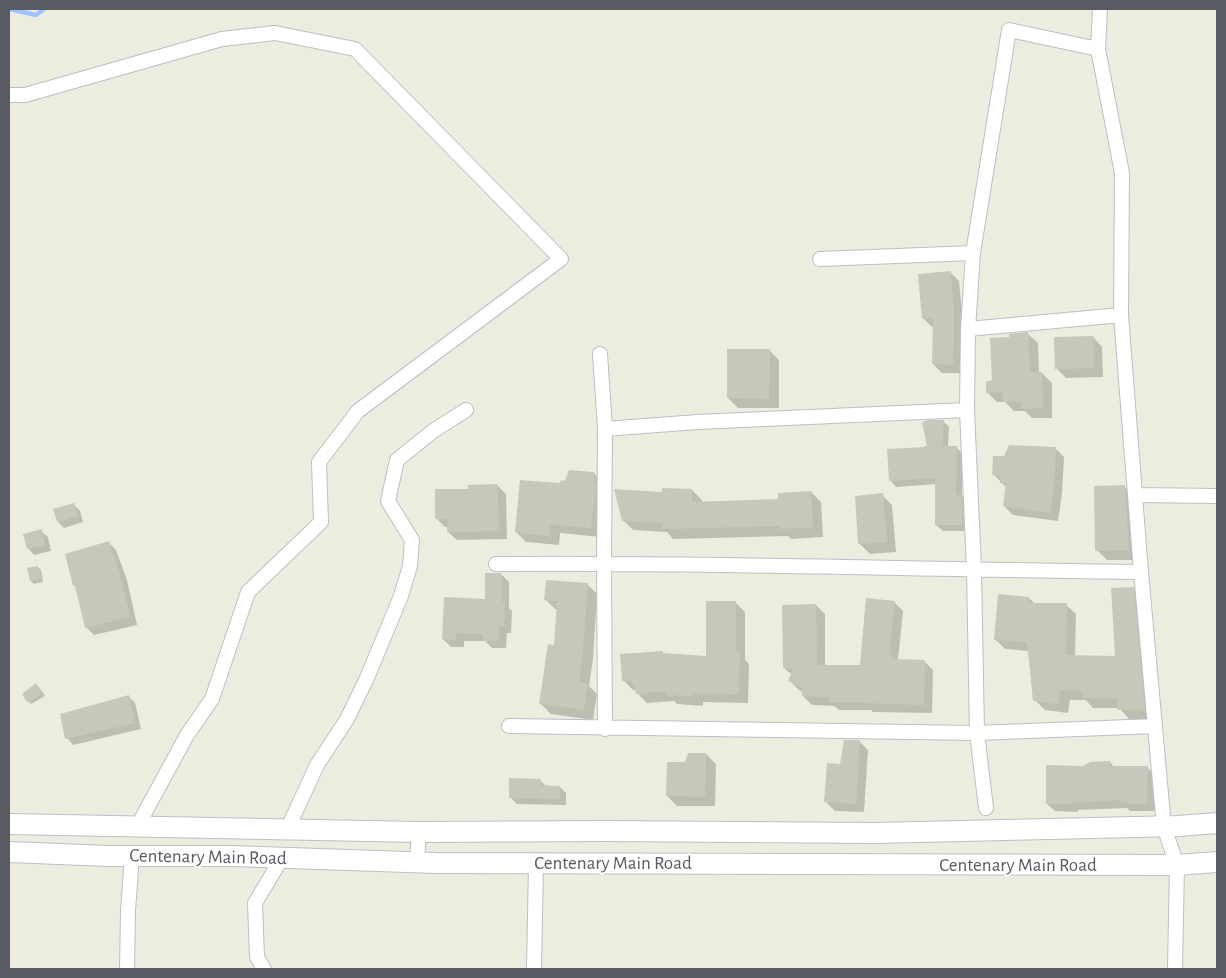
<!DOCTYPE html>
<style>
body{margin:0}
#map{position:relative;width:1226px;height:978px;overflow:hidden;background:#ededdf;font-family:"Alegreya Sans",sans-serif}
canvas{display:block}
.frame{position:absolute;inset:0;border:10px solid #585b62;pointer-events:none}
</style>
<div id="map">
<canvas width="1226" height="978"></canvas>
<div class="frame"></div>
</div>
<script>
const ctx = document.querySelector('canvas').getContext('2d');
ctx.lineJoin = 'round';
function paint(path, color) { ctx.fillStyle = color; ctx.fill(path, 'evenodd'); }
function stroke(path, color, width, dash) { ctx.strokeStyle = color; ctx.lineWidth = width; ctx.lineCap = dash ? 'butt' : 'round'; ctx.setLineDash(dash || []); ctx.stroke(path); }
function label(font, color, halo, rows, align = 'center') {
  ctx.font = font + ' "Alegreya Sans",sans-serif'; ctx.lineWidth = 4.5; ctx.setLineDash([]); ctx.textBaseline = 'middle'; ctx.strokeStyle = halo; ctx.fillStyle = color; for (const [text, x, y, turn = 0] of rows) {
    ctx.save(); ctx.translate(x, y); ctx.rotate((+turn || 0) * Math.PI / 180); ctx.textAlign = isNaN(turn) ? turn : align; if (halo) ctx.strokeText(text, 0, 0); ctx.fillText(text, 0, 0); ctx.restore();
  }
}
paint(new Path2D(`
 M950 272 959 281 963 324 961 373H942L933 364 934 327H932L923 318Z
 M1028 334 1038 343 1039 373H1042L1052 383V418H1032L1025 411H1014L1005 402H997L987 392 994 381 1011 338Z
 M1093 337 1102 347 1103 377 1066 378 1056 368Z
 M769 350 779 360V408H738L728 398Z
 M943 421 949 427 948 447H956L962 453V496L968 502V531H943L936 525 937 484 896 487 890 480 928 447Z
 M1055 448 1064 457 1062 494 1058 521 1013 515 1004 506 1007 488 993 474Z
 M594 473 603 483 601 537 560 533 559 545 526 542 516 532 561 484Z
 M497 485 506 494 507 539 457 540 448 532 449 527H445L436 518 470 490Z
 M1125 487 1135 497 1138 560H1107L1097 550Z
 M692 490 702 500V503L780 500 811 492 821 502 823 537 791 539 788 536 673 539 667 532 633 530 623 520 663 493Z
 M882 495 892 505 896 552 870 554 860 544Z
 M73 504 80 511 83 522 64 528 58 522Z
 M41 531 48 537 51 551 34 555 28 548Z
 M108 542 116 550 127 580 137 625 94 635 86 627 77 588 74 585Z
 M38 567 41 570 43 582 34 584 31 581Z
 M501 574 509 582V608L512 611 511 633H507L506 648H492L485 641H464V647H451L443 639 487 600Z
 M587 584 597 594 593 659 589 686 597 694 593 720 551 714 541 704 555 646 558 609H555L545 599Z
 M1133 588 1143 598 1154 719H1129L1119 708H1093L1086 700H1070L1068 713 1045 710 1035 700 1029 651 1005 649 995 639 1029 598 1035 604 1066 605 1076 614 1075 656 1116 657Z
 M735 602 745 612V660L749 664 748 703 703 702V706L677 704 674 701 647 703 637 693 636 690H633L623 680 662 652 665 655 707 657Z
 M894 602 903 611 898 660 924 661 933 670 932 713 873 712 871 710H839L834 706 812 705 803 696V692L799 690 790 681 792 675 784 668 816 605 825 614V667L861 666Z
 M39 687 45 696 31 704 28 701Z
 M128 696 135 703 141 729 73 745 67 738Z
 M859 741 868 750 864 812 835 811 826 802 841 765Z
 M706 754 716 764 715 806H677L667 796 686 764Z
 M1110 762 1114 767H1147L1155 775V811H1130L1127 808 1078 810V812L1055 811 1047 804 1083 767Z
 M540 780 547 787H560L566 793V805L517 804 510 797Z`), '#0003');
stroke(new Path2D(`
 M9 9 36 15 44 9`), '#9dc2ff', 4.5);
paint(new Path2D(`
 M951 271 954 314 953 365 932 364 933 318 922 319 918 274Z
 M1028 332 1030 372H1042L1043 408 1021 409V401L1003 402V392L986 393V382L992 380 990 338 1009 337V334Z
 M1093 336 1094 368 1055 369 1054 337Z
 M727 349H770L769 399 727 398Z
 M928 420H944L942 446H957L956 495H962V525H935V478L889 481 887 449 925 447 924 446H927L922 422Z
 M1009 445 1056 447 1054 484 1050 513 1003 506 1006 483H1000V475H992L993 456H1004Z
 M569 470 594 472V483H596V485L591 528 550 524 549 536 515 532 520 480 560 483 561 480 565 481Z
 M497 484 499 531 447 532 448 519H435V489H468V485Z
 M1125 485 1129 550 1095 551 1094 486Z
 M662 488 692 489V502L778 499V493L811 491 813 527 780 529V526L662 529V523L622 521 614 489 662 492Z
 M883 493 887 542 858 544 855 496Z
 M74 503 78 516 57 522 53 509Z
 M42 529 45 545 27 549 23 534Z
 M109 541 119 571 130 617 85 628 75 586H73L65 554Z
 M38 566 41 579 30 581 27 568Z
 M485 573H501L502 602H505L504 626H499V641H483V634L456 633V640L442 639 444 597 485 599Z
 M546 580 588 583 583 649 579 682 588 683 584 710 539 704 548 644 554 645 557 601 544 600Z
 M1134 587 1145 709 1117 710V699L1082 698V691L1060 690 1058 704 1033 701 1027 642 994 640 998 594 1029 597V603H1067L1066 655 1115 656 1111 588Z
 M866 598 895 601 889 655H893V659L925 660 924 705 863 703V702H829V697L802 696V687L788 681 793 669 783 668 782 605 816 604 817 665H860Z
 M706 601H736V652H740L738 694 693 693V696L666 695V691L636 694 632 680 622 681 620 654 663 651V653L706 656Z
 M36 683 41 690V694L35 699 27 702 22 694Z
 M129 695 135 723 65 739 60 714Z
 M844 740H860L856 804 824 802 827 763 840 764Z
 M688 753H706L705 797 666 796 667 762H685Z
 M1110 761V766H1148L1147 804 1121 803V800L1071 803V804H1046V765L1083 766 1090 762Z
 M509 778 541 779 540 785 560 786V799L509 798Z`), '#c8c7bc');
const street = new Path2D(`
 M1100 9 1098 49 1122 173 1121 315 1141 572 1164 827 1177 865 1175 969
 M9 95H25L222 39 275 33 355 49 561 259 358 411 319 462 321 522 248 592 212 699 187 735 137 827
 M820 259 973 253
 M968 329 1121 315
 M600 354 605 429 604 563 605 729
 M605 429 697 422 967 410
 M1135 495 1217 496
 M496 564C711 562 926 570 1141 572
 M509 726 977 733 1155 726
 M986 808 977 733 974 570 967 410 968 329 973 253 1009 30 1098 49
 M287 830 317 765 347 719 367 678 401 596 410 566 412 540 388 501 397 460 433 431 466 410
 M417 862 419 832
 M127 969 128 911 132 855
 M264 969 257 957 255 903 282 858
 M534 969 536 863`);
const secondary = new Path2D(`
 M9 824 419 832 604 831 875 833 1178 826 1217 823
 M9 852 109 856H232L436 863 1177 865 1217 862`);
stroke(street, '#bdbec5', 16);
stroke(secondary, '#bcbec7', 22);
stroke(street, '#fff', 14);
stroke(secondary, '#fff', 20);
label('19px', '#585b62', '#fff', [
 ["Centenary Main Road",208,857,1],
 ["Centenary Main Road",613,863],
 ["Centenary Main Road",1018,865]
]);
</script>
